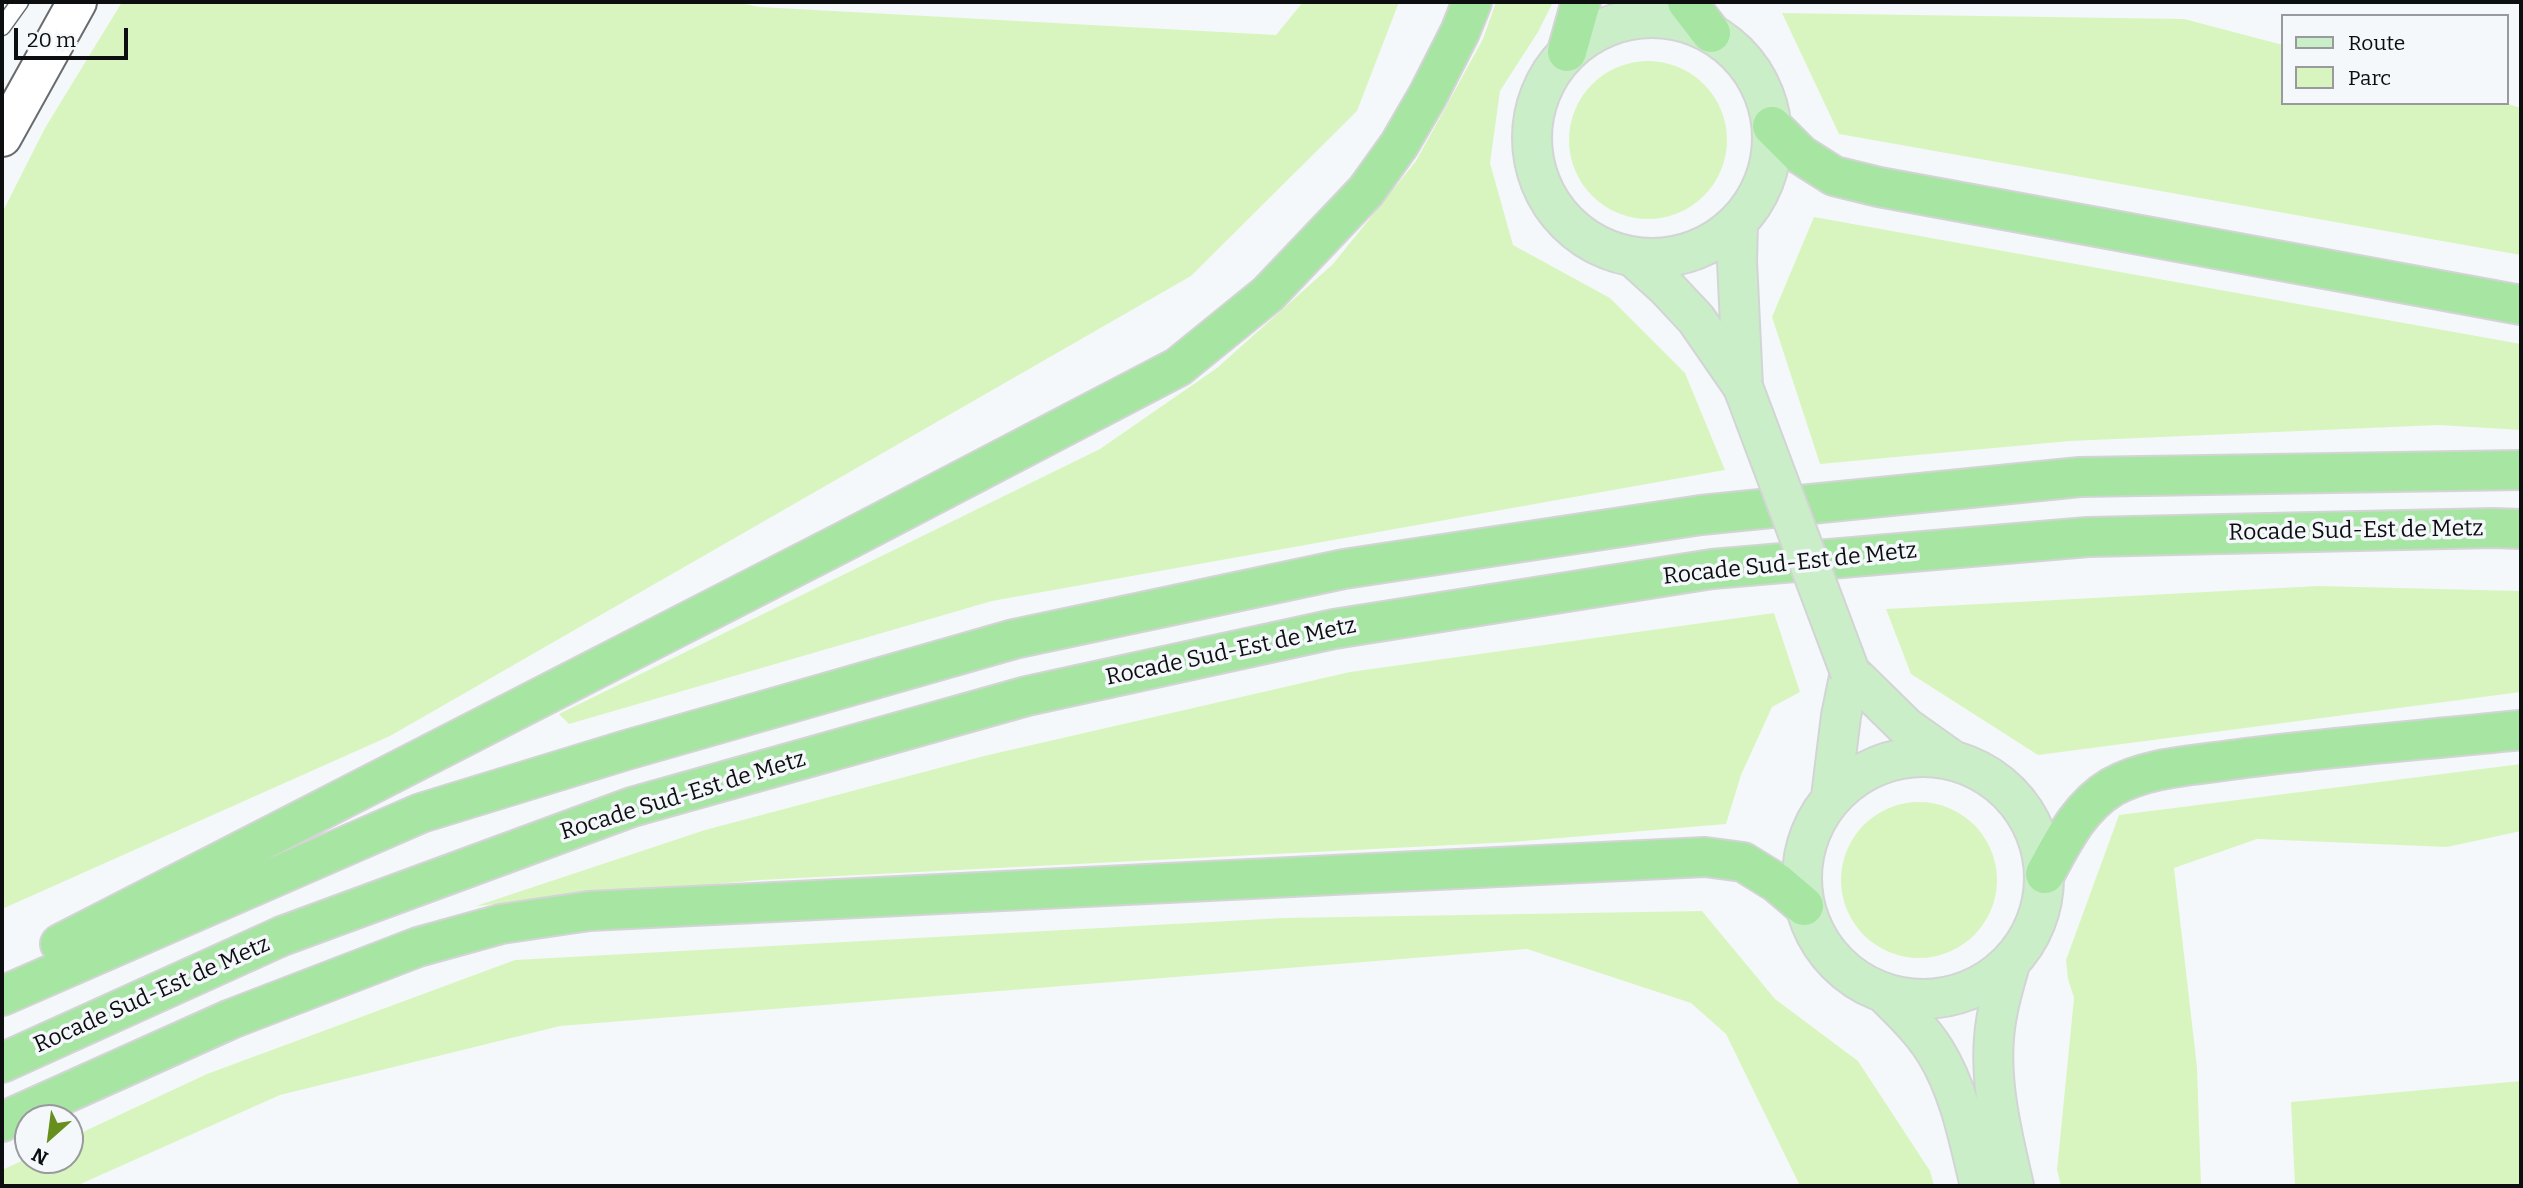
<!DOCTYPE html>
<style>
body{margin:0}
#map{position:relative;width:2523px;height:1188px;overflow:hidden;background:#f4f8fb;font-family:Bitter,serif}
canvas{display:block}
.frame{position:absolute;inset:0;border:4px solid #0d0e0f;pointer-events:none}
.legend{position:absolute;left:2281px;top:14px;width:228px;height:91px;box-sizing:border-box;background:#f4f8fb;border:2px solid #989a9d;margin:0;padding:9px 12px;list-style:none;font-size:21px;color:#0d0e0f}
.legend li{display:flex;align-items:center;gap:14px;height:35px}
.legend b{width:35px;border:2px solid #989a9d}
.north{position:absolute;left:14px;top:1104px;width:70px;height:70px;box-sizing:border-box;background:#f4f8fb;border:2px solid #989a9d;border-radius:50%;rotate:208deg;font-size:19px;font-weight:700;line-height:28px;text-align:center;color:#0d0e0f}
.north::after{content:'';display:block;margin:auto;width:24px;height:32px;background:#668f1e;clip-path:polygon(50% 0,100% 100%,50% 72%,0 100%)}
.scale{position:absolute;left:14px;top:28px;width:114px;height:32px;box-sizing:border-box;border:4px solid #0d0e0f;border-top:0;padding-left:9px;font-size:21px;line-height:24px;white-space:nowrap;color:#0d0e0f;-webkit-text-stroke:5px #f4f8fb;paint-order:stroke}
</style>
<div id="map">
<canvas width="2523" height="1188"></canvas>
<div class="frame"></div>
<ul class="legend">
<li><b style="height:9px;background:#caefc8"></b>Route</li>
<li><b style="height:19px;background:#d9f5bf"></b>Parc</li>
</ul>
<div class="north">N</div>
<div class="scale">20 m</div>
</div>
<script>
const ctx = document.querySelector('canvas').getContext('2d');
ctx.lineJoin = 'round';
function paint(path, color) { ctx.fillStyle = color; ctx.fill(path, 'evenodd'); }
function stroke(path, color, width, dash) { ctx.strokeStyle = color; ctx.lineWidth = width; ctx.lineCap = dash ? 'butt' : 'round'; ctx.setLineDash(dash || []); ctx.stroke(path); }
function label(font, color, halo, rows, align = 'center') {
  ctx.font = font + ' Bitter,serif'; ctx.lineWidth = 7; ctx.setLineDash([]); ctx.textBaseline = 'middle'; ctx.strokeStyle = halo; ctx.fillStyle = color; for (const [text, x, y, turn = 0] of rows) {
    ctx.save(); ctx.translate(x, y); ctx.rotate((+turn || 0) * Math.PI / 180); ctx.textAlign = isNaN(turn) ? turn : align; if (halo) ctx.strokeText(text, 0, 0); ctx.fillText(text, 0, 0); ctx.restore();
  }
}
paint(new Path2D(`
 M122 2H733L760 7 1276 35 1303 2H1399L1357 111 1191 276 390 736 2 909V213L45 128Z
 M1496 2H1553L1538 32 1500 91 1490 163 1513 245 1610 298 1685 373 1725 470 992 601 569 724 559 714 1100 449 1217 368 1333 264 1416 161 1483 39Z
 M1782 13 2184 19 2283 45V103H2505L2521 108V255L1839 134Z
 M1569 140a79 79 0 1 1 158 0a79 79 0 1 1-158 0Z
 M1814 217 2521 344V430L2438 425 2070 441 1820 464 1772 317Z
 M2318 586 2521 591V692L2038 755 1911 674 1886 609Z
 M1774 613 1800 692 1772 707 1741 775 1726 824 1512 842 760 880 476 906 705 830 984 756 1350 672Z
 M2521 764V831L2447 847 2257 839 2174 868 2197 1067 2201 1186H2061L2057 1170 2074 998 2068 979 2066 960 2119 815Z
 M1841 880a78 78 0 1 1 156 0a78 78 0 1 1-156 0Z
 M1702 911 1775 999 1858 1061 1930 1171 1934 1186H1800L1726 1034 1691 1003 1527 949 560 1026 280 1095 76 1186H2V1170L28 1158V1160H70V1138L207 1074 515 960 1283 918Z
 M2521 1081V1186H2295L2291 1102Z`), '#d9f5bf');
const lane = new Path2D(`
 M2 27 20 2`);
const secondary = new Path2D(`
 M2 137 77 2`);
const primary = new Path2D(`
 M1532 138a120 120 0 1 1 240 0a120 120 0 1 1-240 0Z
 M1738 223 1737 261 1743 387
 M1633 257 1666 287 1696 319 1743 387
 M1850 672 1906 727 1951 759
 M1802 878a121 121 0 1 1 242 0a121 121 0 1 1-242 0Z
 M1831 797 1841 716 1850 672
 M2010 964C2003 988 1996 1012 1994 1038 1990 1087 2003 1138 2014 1186
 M1885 994C1903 1012 1921 1029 1935 1051 1960 1091 1969 1141 1980 1186`);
const highway = new Path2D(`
 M1687 2 1711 33
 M1567 52 1581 2
 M1772 126 1801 155 1834 176 1879 187 2521 305
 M2045 874C2063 841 2079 807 2112 787 2148 767 2190 766 2230 760 2327 747 2424 740 2521 730
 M60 944 849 539 1178 367 1268 294 1366 191 1399 145 1428 95 1460 32 1472 2
 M2 996 421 813 623 751 1014 639 1344 569 1701 515 2080 477 2521 470
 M2 1063 282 936 632 807 1027 696 1334 629 1712 569 2088 537 2493 528 2521 529
 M2 1122 231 1019 418 947 501 924 589 911 1705 857 1743 862 1777 883 1804 906`);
stroke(lane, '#696c6f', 19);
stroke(secondary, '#696c6f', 42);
stroke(primary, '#d3d4d4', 42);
stroke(highway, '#d3d4d4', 42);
stroke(lane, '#fff', 16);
stroke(secondary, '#fff', 38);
stroke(primary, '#caefc8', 38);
stroke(highway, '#a7e5a3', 38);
const primaryBridge = new Path2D(`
 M1743 387 1850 672`);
stroke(primaryBridge, '#d3d4d4', 42, []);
stroke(primaryBridge, '#caefc8', 38);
label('23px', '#0d0e0f', '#f4f8fb', [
 ["Rocade Sud-Est de Metz",2356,531,-1],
 ["Rocade Sud-Est de Metz",1790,564,-6],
 ["Rocade Sud-Est de Metz",1231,652,-12],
 ["Rocade Sud-Est de Metz",683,796,-17],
 ["Rocade Sud-Est de Metz",152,995,-24]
]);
</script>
